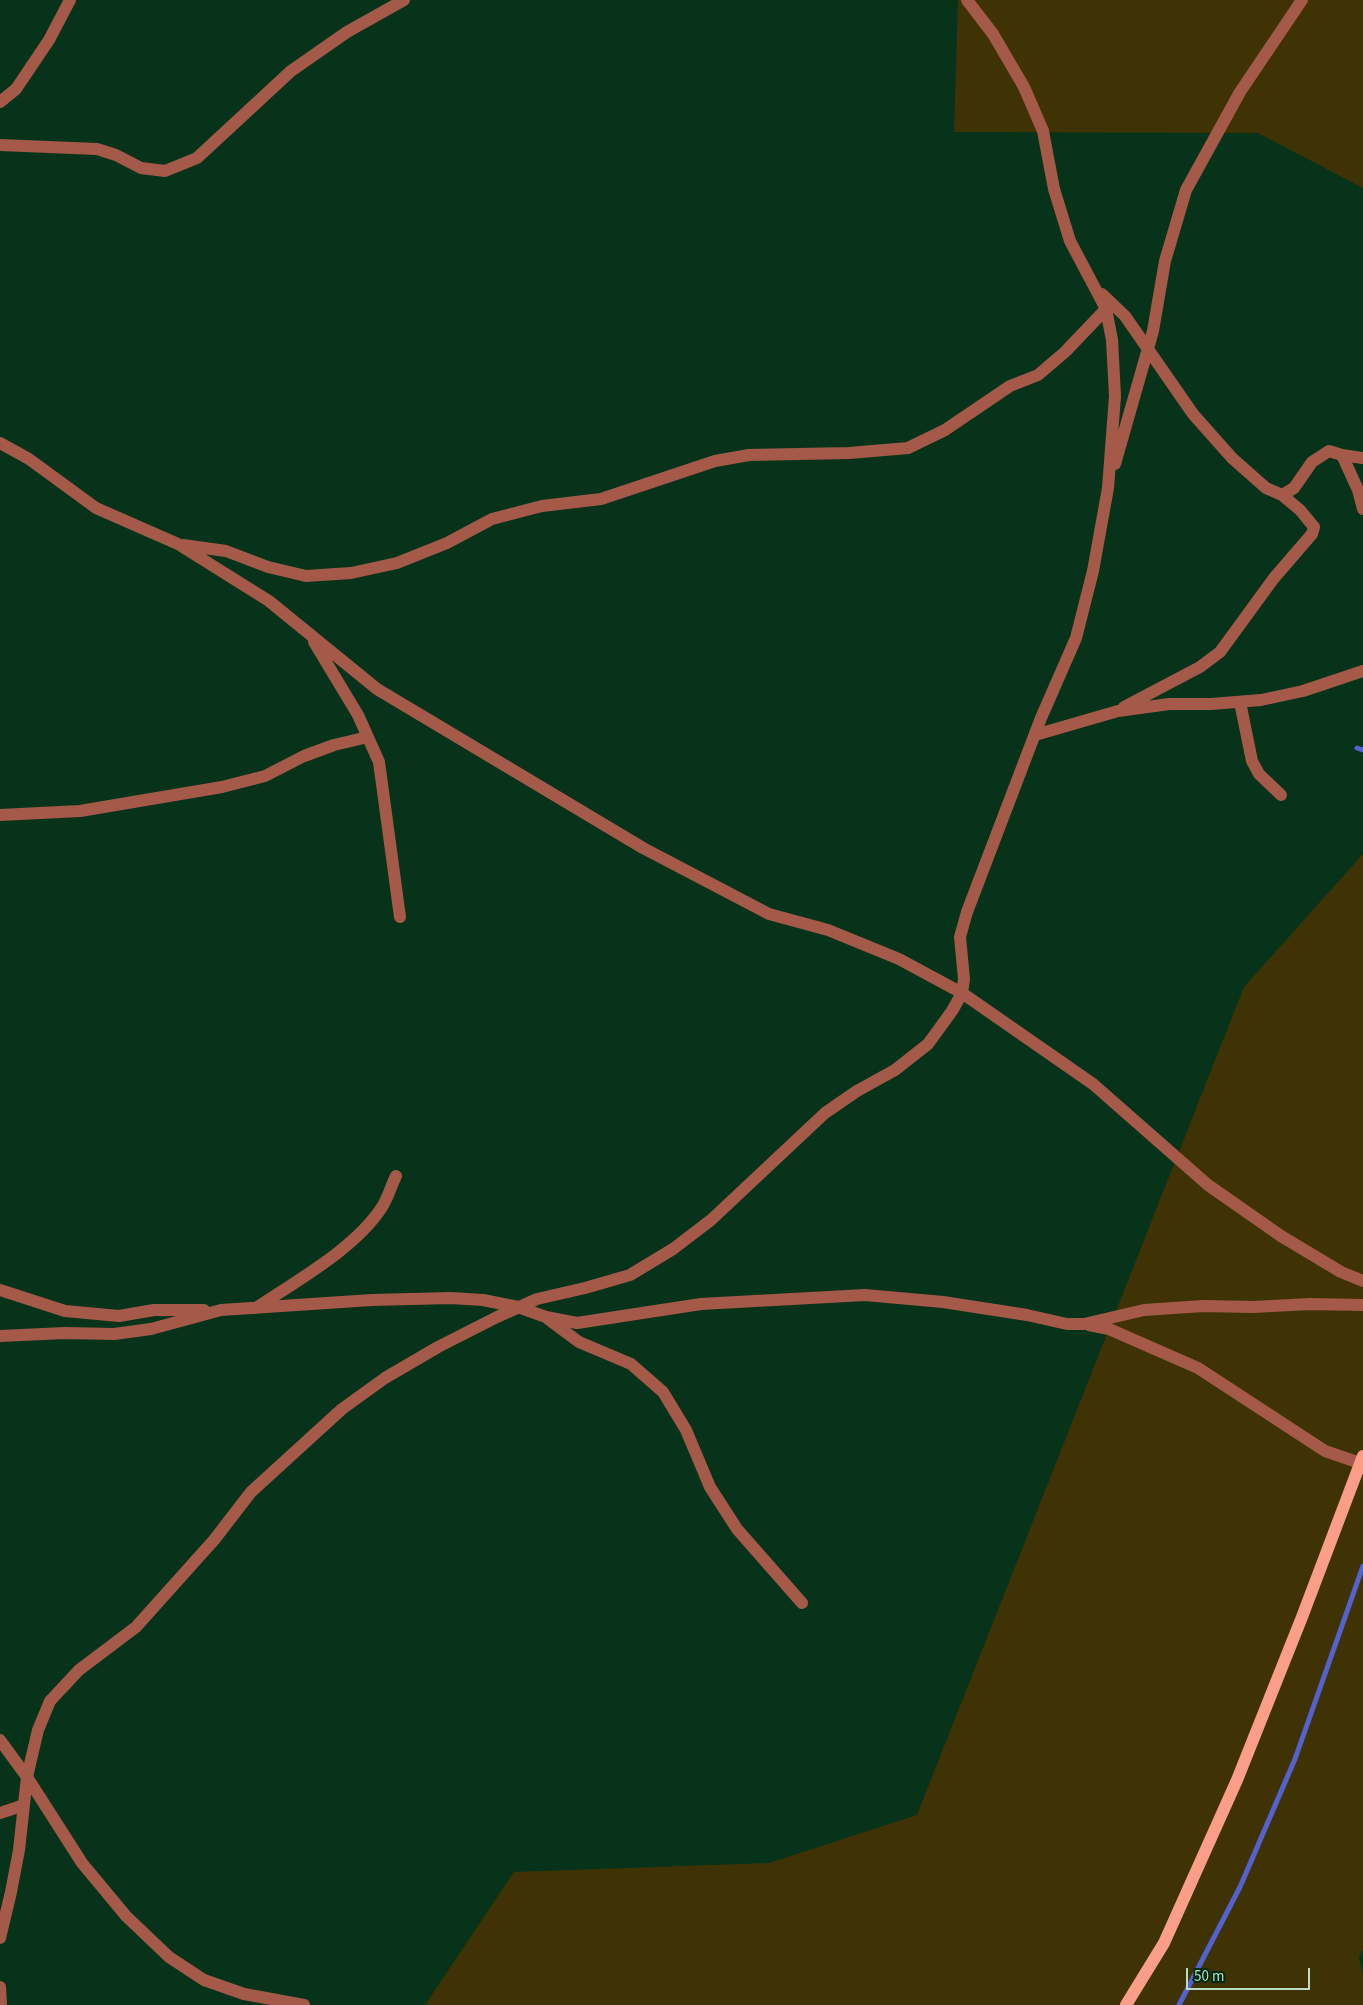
<!DOCTYPE html>
<style>
body{margin:0}
#map{position:relative;width:1363px;height:2005px;overflow:hidden;background:#08331b;font-family:"Source Sans 3",sans-serif}
canvas{display:block}
.scale{position:absolute;left:1186px;top:1968px;width:124px;height:22px;box-sizing:border-box;border:2px solid #badec4;border-top:0;padding-left:6px;font-size:15px;line-height:18px;white-space:nowrap;color:#badec4;-webkit-text-stroke:4px #002911;paint-order:stroke}
</style>
<div id="map">
<canvas width="1363" height="2005"></canvas>
<div class="scale">50 m</div>
</div>
<script>
const ctx = document.querySelector('canvas').getContext('2d');
ctx.lineJoin = 'round';
function paint(path, color) { ctx.fillStyle = color; ctx.fill(path, 'evenodd'); }
function stroke(path, color, width, dash) { ctx.strokeStyle = color; ctx.lineWidth = width; ctx.lineCap = dash ? 'butt' : 'round'; ctx.setLineDash(dash || []); ctx.stroke(path); }
paint(new Path2D(`
 M958 0H1363V188L1258 133 954 132Z
 M1363 854V1950L1359 1957 1363 1975V2005H425L514 1872 769 1863 917 1815 1244 987Z`), '#3f3305');
stroke(new Path2D(`
 M1357 748 1363 750
 M1179 2005 1240 1887 1295 1759 1363 1566`), '#5462cf', 5);
stroke(new Path2D(`
 M0 102 16 89 49 40 70 0
 M0 145 97 149 116 155 141 168 165 171 197 158 291 71 347 32 404 0
 M1102 294 1125 316 1193 414 1232 458 1266 488 1282 495 1294 488 1312 462 1329 451 1342 455 1358 490 1363 509
 M0 443 29 459 96 508 178 544 269 601 377 689 643 848 769 914 828 930 899 959 962 993 1093 1084 1208 1185 1281 1236 1341 1272 1363 1281
 M1342 455 1363 458
 M1115 464 1153 331 1165 261 1186 190 1240 92 1302 0
 M183 545 226 551 268 567 306 576 351 573 397 563 447 543 492 519 542 506 601 499 715 461 749 455 849 453 908 448 945 430 1010 386 1038 375 1065 352 1106 309
 M314 642 358 715 379 762 400 917
 M1240 702 1252 761 1259 774 1281 795
 M1124 707 1200 667 1220 652 1274 578 1312 534 1314 527 1300 510 1282 495
 M1035 735 1118 711 1169 704H1211L1261 700 1303 691 1363 671
 M0 815 80 811 222 787 265 776 304 756 334 745 368 737
 M0 1290 65 1311 119 1316 154 1310H204
 M256 1308C296 1281 356 1248 382 1207 388 1198 391 1186 396 1176
 M548 1319 579 1342 631 1364 663 1392 686 1430 710 1487 737 1529 802 1603
 M1089 1325 1109 1329 1198 1368 1325 1451 1360 1463
 M0 1336 65 1333 114 1334 151 1329 221 1310 372 1300 451 1298 483 1300 518 1307 546 1317 577 1323 701 1304 865 1295 943 1302 1027 1315 1067 1324H1084L1144 1310 1203 1306 1253 1307 1310 1304 1363 1305
 M0 1740 27 1777 82 1863 126 1916 169 1957 204 1980 244 1994 304 2005
 M0 1813 24 1805
 M0 1938 11 1892 19 1850 27 1777 38 1730 50 1701 79 1670 136 1627 214 1540 251 1492 342 1409 385 1378 438 1347 497 1317 537 1299 585 1288 630 1275 673 1249 711 1220 825 1113 857 1091 895 1070 928 1044 952 1011 962 993 964 979 960 937 967 912 1041 718 1076 638 1093 571 1108 488 1115 396 1112 340 1106 309 1070 241 1054 189 1043 131 1024 87 993 34 967 0
 M0 1987 1 2005`), '#a55a49', 12);
stroke(new Path2D(`
 M1126 2005 1164 1943 1237 1780 1302 1617 1363 1456`), '#fb9e88', 12);
</script>
